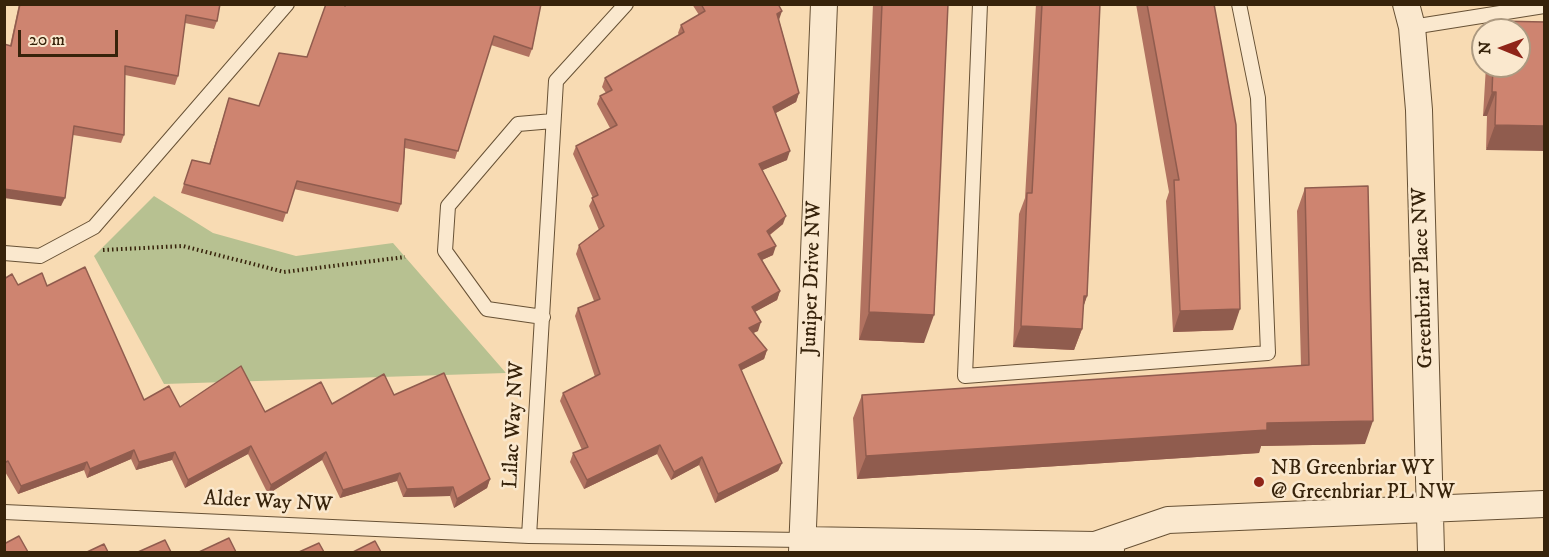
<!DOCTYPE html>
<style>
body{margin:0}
#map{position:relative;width:1549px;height:557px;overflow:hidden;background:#f8dbb3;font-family:"IM FELL DW Pica",serif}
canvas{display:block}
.frame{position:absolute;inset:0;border:6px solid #37230b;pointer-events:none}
.north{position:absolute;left:1471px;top:18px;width:60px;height:60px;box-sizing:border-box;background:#fae8ce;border:2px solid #ac9980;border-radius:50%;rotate:271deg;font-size:16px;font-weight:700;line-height:24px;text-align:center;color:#37230b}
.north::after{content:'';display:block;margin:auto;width:21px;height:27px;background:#8f2418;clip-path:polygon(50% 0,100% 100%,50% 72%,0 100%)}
.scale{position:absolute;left:18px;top:30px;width:100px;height:27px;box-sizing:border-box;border:3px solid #37230b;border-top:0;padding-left:8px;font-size:18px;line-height:21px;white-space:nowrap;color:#37230b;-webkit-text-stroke:4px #fae8ce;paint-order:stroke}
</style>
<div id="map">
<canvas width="1549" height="557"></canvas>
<div class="frame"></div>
<div class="north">N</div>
<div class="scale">20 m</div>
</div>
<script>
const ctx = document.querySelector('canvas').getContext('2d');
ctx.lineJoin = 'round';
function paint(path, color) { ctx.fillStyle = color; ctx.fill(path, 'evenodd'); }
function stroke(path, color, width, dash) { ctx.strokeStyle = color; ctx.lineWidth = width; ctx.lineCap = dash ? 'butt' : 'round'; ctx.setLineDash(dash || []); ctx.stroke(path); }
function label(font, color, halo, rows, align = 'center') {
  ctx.font = font + ' "IM FELL DW Pica",serif'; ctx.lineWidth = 5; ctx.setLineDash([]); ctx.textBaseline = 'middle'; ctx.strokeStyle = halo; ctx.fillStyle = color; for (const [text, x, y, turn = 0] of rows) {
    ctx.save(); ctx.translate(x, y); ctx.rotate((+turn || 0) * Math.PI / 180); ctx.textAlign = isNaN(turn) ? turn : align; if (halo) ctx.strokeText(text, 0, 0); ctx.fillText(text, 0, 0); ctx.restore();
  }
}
paint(new Path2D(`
 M154 196 213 233 296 256 393 243 506 373 164 384 94 256Z`), '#b7c191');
const lane = new Path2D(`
 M980 4 965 376 1268 353 1258 98 1239 4
 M1412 27 1544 6
 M4 253 40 256 94 227 287 4
 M543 317 487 309 445 251 448 206 518 124 553 121
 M4 512 529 536 802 540
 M529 536 556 81 626 4`);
const street = new Path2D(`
 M1406 4 1412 27 1419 110 1431 552
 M802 540 1095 545 1111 549
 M1095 545 1168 520 1544 504
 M802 552 824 4`);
stroke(lane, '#675135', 16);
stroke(street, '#675135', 28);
stroke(new Path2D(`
 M103 250 183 246 284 272 405 257`), '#37230b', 4, [1.5, 3]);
stroke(lane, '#fae8ce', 14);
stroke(street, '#fae8ce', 26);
paint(new Path2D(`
 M19 4H220L217 21 214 29 185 23 178 76 175 85 125 75 124 135 121 143 73 135 61 206 10 46Z
 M344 4H541L532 49 529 57 491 45 455 159 405 148 401 204 398 212 294 189 283 222 181 193 192 160 209 164 229 98 259 106 307 57Z
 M692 4H778L779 20 799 93 796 102 776 113 787 160 762 170 783 224 770 235 773 255 762 260 780 291 777 300 755 312 758 331 753 333 767 350 764 359 741 370 782 463 778 471 715 503 699 465 671 480 657 454 584 489 570 462 573 453 582 450 560 401 563 393 595 377 575 316 578 308 594 301 576 254 579 245 599 230 589 206 593 198 573 154 576 146 610 128 597 104 600 96 606 93 602 87 605 78 679 35 678 33 681 25 699 15Z
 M873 4H948L924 343 859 340Z
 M1036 4H1100L1087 296 1083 307 1082 329 1074 350 1013 347 1019 214 1025 198Z
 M1136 4H1214L1233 330 1173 332 1166 201 1169 192Z
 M1496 21 1545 22 1486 150 1487 116H1483L1486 66H1519V30H1492Z
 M1305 188 1365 444 1261 446 1259 453 857 479 853 418 862 395 1301 366 1297 211Z
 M4 279 18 285 47 286 144 400 180 407 265 412 394 395 490 479 487 488 454 508 450 496 403 497 397 481 340 498 322 460 268 494 248 454 185 488 172 460 136 470 131 459 87 478 84 470 18 494 4 470Z`), '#b17260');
paint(new Path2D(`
 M782 11 779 20 777 14Z
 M1492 92H1496L1487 116H1483Z
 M799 93 796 102 770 116 773 107Z
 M1495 125 1545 126V151L1486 150Z
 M790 151 787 160 756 173 759 164Z
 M4 189 65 198 61 206 4 198Z
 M786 216 783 224 764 239 767 231Z
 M776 246 773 255 755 263 758 254Z
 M780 291 777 300 749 315 752 307Z
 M1084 296H1087L1080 317Z
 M1240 309 1233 330 1173 332 1180 311Z
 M869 312 934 315 924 343 859 340Z
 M761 322 758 331 746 336 749 328Z
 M1021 326 1082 329 1074 350 1013 347Z
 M767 350 764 359 736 373 739 365Z
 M1373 421 1365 444 1261 446 1259 453 857 479 866 456 1267 423Z
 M660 445 657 454 584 489 587 480Z
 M251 446 248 454 185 488 188 480Z
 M134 450 131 459 87 478 90 469Z
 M175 452 172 460 136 470 139 462Z
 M326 452 322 460 268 494 271 485Z
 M702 457 699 465 671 480 674 472Z
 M87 462 84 470 18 494 21 486Z
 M782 463 778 471 715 503 718 494Z
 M400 473 397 481 340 498 343 490Z
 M490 479 487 488 454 508 457 499Z
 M453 487 450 496 403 497 407 489Z`), '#905c4e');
const building = new Path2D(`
 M20 4H220L217 21 186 15 178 76 125 66 124 135 74 126 65 198 4 189V44L11 46Z
 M326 4H342L345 6V4H541L532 49 494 36 458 151 405 139 401 204 297 181 287 213 184 184 192 160 210 164 229 98 259 106 279 53 307 57Z
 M701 4H778L782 11 777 14 799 93 773 107 790 151 759 164 786 216 767 231 776 246 758 254 780 291 752 307 761 322 749 328 767 350 739 365 782 463 718 494 702 457 674 472 660 445 587 480 573 453 588 447 563 393 600 374 578 308 600 299 579 245 604 226 592 198 598 195 576 146 617 125 600 96 612 90 605 78 684 32 681 25 705 11Z
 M882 4H948L934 315 869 312Z
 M1042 4H1100L1087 296H1084L1082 329 1021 326 1027 193H1032Z
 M1147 4H1214L1236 125 1240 309 1180 311 1174 180H1179Z
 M1496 21 1545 22V126L1495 125 1496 92H1492L1493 66H1519V30H1495Z
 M1368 186 1373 421 1267 423V430L866 456 862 395 1309 365 1305 188Z
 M85 267 144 400 169 386 180 407 241 366 265 412 321 382 332 404 384 374 394 395 444 373 490 479 457 499 453 487 407 489 400 473 343 490 326 452 271 485 251 446 188 480 175 452 139 462 134 450 90 469 87 462 21 486 8 461 4 463V279L12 274 18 285 42 273 47 286Z
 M19 536 28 552H4V544Z
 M229 538 236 552H199Z
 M165 540 171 552H138Z
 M375 541 381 552H353Z
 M319 543 324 552H299Z
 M104 544 108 552H87Z`);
paint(building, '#ce8470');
stroke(building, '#905c4e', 1.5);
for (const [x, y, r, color] of [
 [1259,482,6,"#8f2418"]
]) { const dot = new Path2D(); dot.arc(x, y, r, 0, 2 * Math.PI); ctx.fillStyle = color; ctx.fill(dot); stroke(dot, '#fae8ce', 2); }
label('21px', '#37230b', '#fae8ce', [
 ["Juniper Drive NW",813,278,-88],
 ["Greenbriar Place NW",1424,278,-92],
 ["Lilac Way NW",515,425,-87],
 ["Alder Way NW",268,503,3]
]);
label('21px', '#37230b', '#fae8ce', [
 ["NB Greenbriar WY",1271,470],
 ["@ Greenbriar PL NW",1271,494]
], 'left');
</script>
